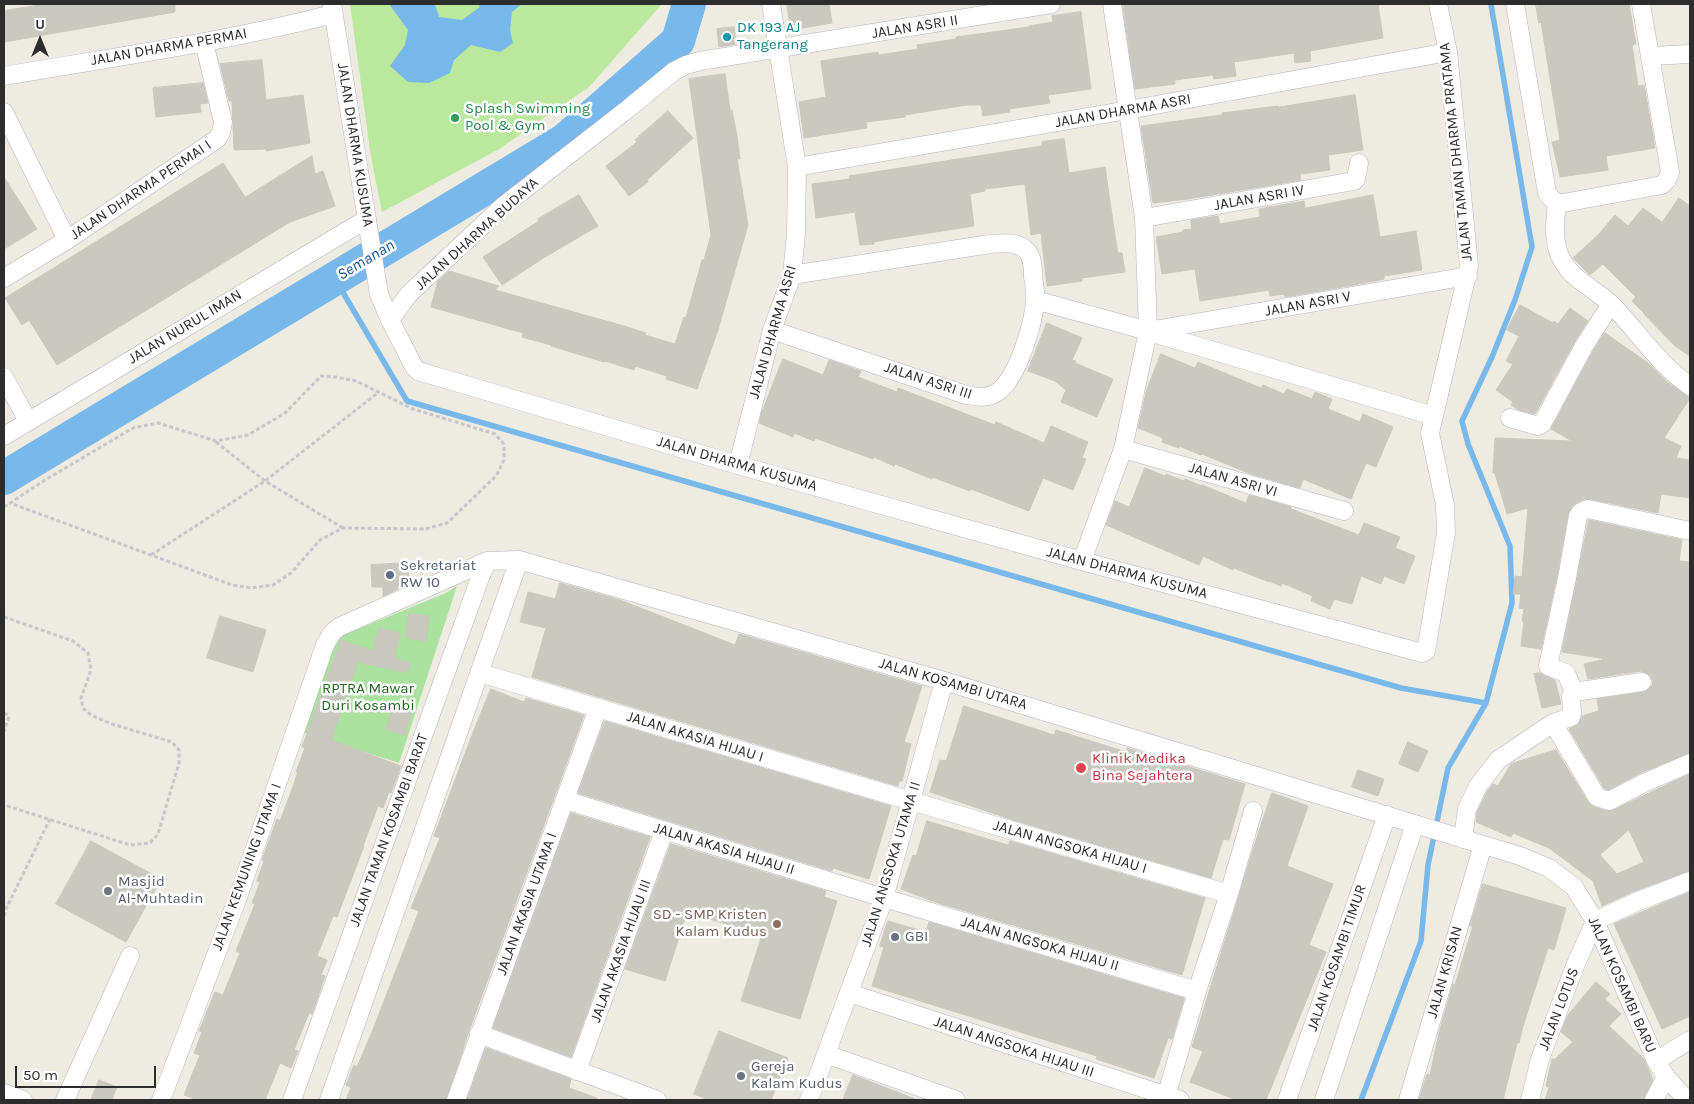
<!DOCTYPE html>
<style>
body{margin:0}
#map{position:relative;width:1694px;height:1104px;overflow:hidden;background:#eeebe1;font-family:Karla,sans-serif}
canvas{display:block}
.frame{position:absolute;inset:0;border:5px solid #2d2d2d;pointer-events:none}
.north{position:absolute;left:15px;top:15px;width:50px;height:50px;-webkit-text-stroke:4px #fff;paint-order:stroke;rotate:0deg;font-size:14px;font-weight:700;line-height:20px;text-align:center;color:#2d2d2d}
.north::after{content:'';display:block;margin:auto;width:18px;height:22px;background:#2d2d2d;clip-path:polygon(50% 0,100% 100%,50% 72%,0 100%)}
.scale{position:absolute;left:15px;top:1066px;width:141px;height:22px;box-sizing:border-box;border:2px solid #2d2d2d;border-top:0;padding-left:6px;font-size:15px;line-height:18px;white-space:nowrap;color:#2d2d2d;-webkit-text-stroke:4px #fff;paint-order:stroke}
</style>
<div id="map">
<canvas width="1694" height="1104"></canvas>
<div class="frame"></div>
<div class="north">U</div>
<div class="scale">50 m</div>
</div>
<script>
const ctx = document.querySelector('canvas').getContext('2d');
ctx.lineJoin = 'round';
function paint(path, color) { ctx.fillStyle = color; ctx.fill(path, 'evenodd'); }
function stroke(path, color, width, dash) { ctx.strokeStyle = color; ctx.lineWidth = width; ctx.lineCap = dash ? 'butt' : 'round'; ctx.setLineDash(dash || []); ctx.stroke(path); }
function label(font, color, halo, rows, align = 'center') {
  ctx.font = font + ' Karla,sans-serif'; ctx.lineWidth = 5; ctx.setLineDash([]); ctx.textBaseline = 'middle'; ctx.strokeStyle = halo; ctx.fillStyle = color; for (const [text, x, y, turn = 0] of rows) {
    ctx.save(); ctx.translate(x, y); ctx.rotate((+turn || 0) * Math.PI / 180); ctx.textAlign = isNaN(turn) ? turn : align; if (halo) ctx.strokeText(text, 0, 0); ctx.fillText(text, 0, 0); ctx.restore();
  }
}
paint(new Path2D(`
 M457 586 399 763 302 732 336 638 446 593Z`), '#abe2a0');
paint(new Path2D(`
 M350 4H662L589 87 499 149 382 212 371 157Z`), '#bae89d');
paint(new Path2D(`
 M389 4H435L439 17 462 20 480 7 478 4H522L512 12 510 30 513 43 500 52 471 45 454 60 450 73 429 83 408 82 390 66 405 45 408 30Z`), '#79b8eb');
stroke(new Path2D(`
 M335 279 407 401 1401 688 1486 703
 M1361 1100 1421 941 1428 865 1448 768 1486 703 1512 603 1510 546 1468 444 1462 421 1492 357 1515 300 1532 247 1491 4`), '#79b8eb', 5.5);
stroke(new Path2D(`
 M4 478 565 140 678 41 689 4`), '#79b8eb', 34);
const building = new Path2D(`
 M46 4H175V12L4 42V11Z
 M787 4H829L832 23 791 30Z
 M1123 4H1378L1383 38 1310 51 1311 61 1295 63 1294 53 1234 62 1236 76 1214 79 1213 75 1175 80V84L1135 89Z
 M1536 4H1629L1636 44 1632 45 1638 86 1644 85 1655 148 1606 156 1608 170 1560 177 1552 142 1560 140 1541 22 1539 23Z
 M1081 12 1091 89 1048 95 1050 103 1009 109 1010 112 983 116 981 105H966L905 115V117L866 122 867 128 804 138 799 102 826 97 821 61 878 52 879 55 918 49 917 45 956 39V37L1029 27V26L1053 22 1052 16Z
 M734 27 736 44 719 47 717 29Z
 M262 60 266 100 303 95 310 143 266 151V149L234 150 232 101H229L220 64Z
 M725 74 730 110H732L737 136 740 159H737L748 225 718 330 697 389 666 379 667 376 635 366 634 370 605 361 604 362 551 346V345L522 337 523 333 431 307 438 281 449 271 499 286 495 290 624 326 646 333 645 335 675 344 684 317 686 318 702 260H704L711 235 689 79Z
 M203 83 208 103 200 104 201 112 156 117 153 88Z
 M1355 95 1363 150 1328 155 1330 170 1300 174 1301 180 1188 199 1153 203 1141 126 1222 115V113L1278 106V107Z
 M668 111 693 138 647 180 648 182 629 196 606 166 637 142 635 140Z
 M1064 139 1069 173 1105 167 1116 242 1118 253H1122L1125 272 1082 278V281L1047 286 1041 233 1031 235 1025 184 985 189V191L970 194 974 226 890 239 874 242V244L860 245 855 212 816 218 812 184 850 179 849 176 1042 146V142Z
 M312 156 315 174 323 171 335 206 290 222 57 365 29 320 22 325 5 298 223 163 245 197Z
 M4 177 37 229 4 249Z
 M579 195 598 226 545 257 502 285 483 257 539 221 538 219Z
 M1373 195 1380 237 1416 231 1422 270 1384 276V279L1354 285 1285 297 1284 294 1270 296 1269 290 1200 301 1195 269 1162 274 1156 237 1183 232V230L1192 229 1191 220 1218 216 1220 224 1260 217 1259 209 1304 201 1305 208Z
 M1679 198 1690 206V356L1675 346 1644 314V313L1632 301 1636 297 1603 264 1590 275 1573 258 1599 234 1615 215 1628 226 1643 208 1662 222Z
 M1520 305 1553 323 1554 321 1558 324 1570 308 1588 321 1575 341 1535 414 1519 410 1511 405 1513 402 1496 390 1513 364 1506 361 1519 336 1507 330Z
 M1047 323 1082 338 1072 360 1076 361 1075 363 1113 379 1097 417 1061 402 1066 390 1055 381 1028 371Z
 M1605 333 1648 363 1667 382 1690 398 1664 438 1681 446 1676 458 1690 460V498L1661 494 1658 513 1590 499H1584L1573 505 1568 514 1557 576 1541 649 1521 646 1524 622 1522 621 1524 609 1519 608 1521 594H1513L1515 576 1522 577 1528 508 1507 514 1495 473H1493L1495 438 1572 441 1551 429 1593 351Z
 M1161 354 1195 368 1198 362 1261 388 1263 385 1284 394 1287 389 1312 399 1315 392 1332 399 1328 409 1360 422 1363 414 1393 427 1376 467 1366 463 1351 499 1303 479 1300 488 1251 474 1202 454 1201 455 1179 446V448L1162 442 1163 438 1138 428 1147 389Z
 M783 359 823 375 829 360 861 371 858 377 897 392 898 388 995 425 996 422 1044 443 1051 426 1088 442 1082 458 1086 459 1073 490 1043 478 1029 511 971 489 970 491 932 477V479L895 464 894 466 874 457 873 459 815 438 814 441 794 433 793 437 759 423 762 412Z
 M1145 468 1165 476 1166 474 1184 481 1185 479 1202 486V485L1246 503 1249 495 1291 507V509L1359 535 1364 523 1400 537 1395 548 1415 556 1404 584 1384 576 1381 584 1361 576 1352 604 1334 599 1330 609 1311 601 1313 596 1282 583 1281 586 1269 581V582L1234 568 1233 570 1203 556 1199 565 1106 525 1115 501 1129 507Z
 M1589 520 1682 540 1679 561 1690 562V753L1640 773 1608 790 1604 788 1569 729 1578 725 1582 716 1599 711 1597 699 1644 692 1652 686 1653 681 1650 675 1641 671 1588 679 1584 664 1606 659 1562 652Z
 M408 563 409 584 397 586 398 589 383 596V587H372L371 565Z
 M560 583 620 600 735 645 739 634 922 686 904 742 911 744 902 781H899L898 786 532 677 546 628 520 622 528 592 555 599Z
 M409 614 429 616 426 641 406 638Z
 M220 616 266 630 253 672 207 658Z
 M379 628 400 633 394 658 410 663 407 673 358 662 331 740 401 766 391 793 389 792 383 808 378 806 363 846H364L337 917 333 916 317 956 327 960 321 975 325 976 312 1014 309 1013 294 1050 298 1051 291 1068 280 1063 265 1100H198L184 1095 200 1055 194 1053 202 1032 199 1031 215 992 223 995 240 953 236 951 255 904 252 903 260 882 257 881 264 861 262 860 277 819 280 821 291 792 298 772H296L305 748 302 747 341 640 373 651Z
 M1540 673 1555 680 1561 704 1542 708 1534 674Z
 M491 689 524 702 526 698 584 715 469 1031 446 1100H346L351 1087 346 1085 354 1065 357 1067 372 1032 419 911 411 908 440 838 434 836 472 735Z
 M394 704 412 710 405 735 386 729Z
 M964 706 1054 735 1056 730 1126 752 1127 748 1245 784 1229 840 1223 839 1211 878 1016 821 930 792 940 760 946 761Z
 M605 721 891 806 869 879 833 868 832 871 578 793Z
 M1408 742 1428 751 1418 772 1399 764Z
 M1556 750 1588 802 1594 807 1606 811 1614 810 1649 793 1690 774V871L1632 892 1602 906 1593 881 1549 848 1513 833 1511 837 1476 822 1477 812 1487 792 1493 784 1498 786 1511 764ZM1629 830 1644 862 1617 874 1600 855Z
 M1358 770 1384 779 1378 796 1352 787Z
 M1272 793 1308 806 1287 866 1333 884 1309 945 1326 952 1266 1100H1237L1190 1082 1203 1051 1192 1047 1257 837Z
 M571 813 650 837 571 1057 493 1028Z
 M927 821 1008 845 1010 841 1205 898 1182 975 935 902 901 889 913 855 916 856Z
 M91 841 161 879 126 942 56 904Z
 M671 844 826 891 824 897 837 901 800 1019 741 1001 762 935 687 912 665 981 625 969Z
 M1483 884 1566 908 1554 950 1548 948 1523 1026 1519 1043H1517L1503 1100H1419L1427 1074 1430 1075 1439 1033 1453 984 1455 985 1473 926H1470Z
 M1690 892V1016L1662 1029 1614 924Z
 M888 921 926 932 929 922 1184 998 1172 1039 1168 1038 1154 1078 1096 1059 1097 1056 872 986 884 947 880 946Z
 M1596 982 1610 994 1605 999 1621 1014 1609 1026 1644 1059 1653 1080 1643 1100H1545L1549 1087 1546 1086 1552 1059H1555L1573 1042 1561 1032 1568 1015Z
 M719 1031 788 1058 771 1100H709L694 1094Z
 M486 1048 571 1079 569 1088 597 1098 596 1100H467Z
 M853 1075 915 1099V1100H843Z
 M99 1080 117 1087 112 1100H91Z`);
paint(building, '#cac9bf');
stroke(building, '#cac7ba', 1);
const minor = new Path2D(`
 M332 4 379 294 390 320 414 367 418 371 738 465 1082 561 1422 653 1426 651 1446 533 1445 505 1430 433 1469 266 1448 52 1438 4
 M1515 4 1547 193C1551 199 1555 203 1563 203L1662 185 1667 180 1670 172 1641 4
 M1650 56 1690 54
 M4 76C114 57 225 42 333 14
 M4 112 67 240
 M797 167 1128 110 1448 52
 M1557 203C1555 221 1552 243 1562 260 1573 281 1596 289 1613 306 1638 332 1659 365 1690 386
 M1144 218 1354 181 1356 179 1359 163
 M4 278 67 240 217 139 221 133 223 122 204 42
 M1035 300 1148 331 1468 276
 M390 320 409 294 503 206 629 108 674 71 686 65 700 61 1051 4
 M772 330 966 395C977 397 989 399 999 391 1018 376 1034 323 1035 300 1036 292 1034 284 1033 277 1033 268 1033 258 1027 251 1018 241 1002 243 990 244L792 275
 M1153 333 1434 416
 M4 377 28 421
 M1510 418 1538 426 1542 424 1584 346 1611 304
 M4 436 367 219
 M1123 449 1344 511
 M738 465 772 330 792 275 796 234 797 167 771 4
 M1082 561 1123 449 1148 331 1144 218 1112 4
 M480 673 911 801 1229 894
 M1574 692 1566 673 1548 666 1567 578 1578 516 1581 512 1588 509 1690 531
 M1553 723 1597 797 1609 801 1644 783 1690 763
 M565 800 884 898 1197 991
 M1463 839 1467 809 1478 786 1498 760 1553 723 1571 717 1572 713 1571 696 1574 692 1642 682
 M849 993 1180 1100
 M479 1034 657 1100
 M826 1054 956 1100
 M1656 1061 1690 1040
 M577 1071 664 831
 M4 1093 23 1100
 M65 1100 130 956
 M161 1100 238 897 325 645 332 633 339 627 487 561 519 560 944 681 1520 856 1549 868 1574 887 1595 921 1656 1061 1666 1077 1687 1100
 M292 1100 481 575 487 561
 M329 1100 519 560
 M456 1100 598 708
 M809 1100 884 898 944 681
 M1165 1100 1197 991 1229 894 1253 811
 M1287 1100 1387 815
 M1324 1100 1415 824
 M1408 1100 1483 845
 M1530 1100 1540 1059 1575 966 1595 921 1636 902 1690 881
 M1654 1100 1666 1077`);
stroke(minor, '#b4b4c0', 19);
stroke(new Path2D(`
 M216 442 265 481 343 528
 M4 507 45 480 133 428 158 423 216 441 248 435 285 413 321 376 336 377 356 381 413 409 495 434 504 444V460L496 476 447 523 425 529 343 528 320 540 291 573 273 585 251 588 232 585 10 503
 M151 555 265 481 379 392
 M4 617 73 641 88 653 91 670 81 698 83 708 91 715 112 724 172 742 179 750V763L158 834 150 843 130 845 4 805
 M4 713 9 716 4 731
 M4 908 7 907 50 819
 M4 916 7 907`), '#c8c8c8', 3, [4, 2.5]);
stroke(minor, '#fff', 18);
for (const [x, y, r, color] of [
 [727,37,5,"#0f9aa8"],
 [455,118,5,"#2e9e5b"],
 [390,575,5,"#5c6f8a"],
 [1081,768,6,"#e0444e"],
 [108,891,5,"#6b7280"],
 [777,924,5,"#8d6e63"],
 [895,937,5,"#6b7280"],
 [741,1076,5,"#6b7280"]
]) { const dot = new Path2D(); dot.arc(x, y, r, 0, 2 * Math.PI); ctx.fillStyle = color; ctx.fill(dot); stroke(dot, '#fff', 2); }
label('15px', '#2d2d2d', '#fff', [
 ["JALAN ASRI II",915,27,-9],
 ["JALAN DHARMA PERMAI",169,47,-10],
 ["JALAN DHARMA ASRI",1123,111,-10],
 ["JALAN DHARMA KUSUMA",355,145,81],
 ["JALAN TAMAN DHARMA PRATAMA",1456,152,-96],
 ["JALAN DHARMA PERMAI I",141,190,-34],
 ["JALAN ASRI IV",1259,198,-10],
 ["JALAN DHARMA BUDAYA",477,234,-42],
 ["JALAN ASRI V",1308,304,-10],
 ["JALAN NURUL IMAN",185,327,-31],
 ["JALAN DHARMA ASRI",773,332,-74],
 ["JALAN ASRI III",928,381,18],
 ["JALAN DHARMA KUSUMA",737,464,16],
 ["JALAN ASRI VI",1233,480,16],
 ["JALAN DHARMA KUSUMA",1127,573,15],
 ["JALAN KOSAMBI UTARA",953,684,16],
 ["JALAN AKASIA HIJAU I",695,737,17],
 ["JALAN TAMAN KOSAMBI BARAT",389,830,-70],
 ["JALAN ANGSOKA HIJAU I",1070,847,16],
 ["JALAN AKASIA HIJAU II",724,849,17],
 ["JALAN ANGSOKA UTAMA II",891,864,-73],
 ["JALAN KEMUNING UTAMA I",247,867,-70],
 ["JALAN AKASIA UTAMA I",527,904,-70],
 ["JALAN ANGSOKA HIJAU II",1040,944,16],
 ["JALAN AKASIA HIJAU III",621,951,-70],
 ["JALAN KOSAMBI TIMUR",1337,958,-71],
 ["JALAN KRISAN",1445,972,-74],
 ["JALAN KOSAMBI BARU",1622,985,66],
 ["JALAN LOTUS",1559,1009,-69],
 ["JALAN ANGSOKA HIJAU III",1014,1047,18]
]);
label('15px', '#0d838f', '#fff', [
 ["DK 193 AJ",737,28],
 ["Tangerang",737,45]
], 'left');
label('15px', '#27864d', '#fff', [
 ["Splash Swimming",465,109],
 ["Pool & Gym",465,126]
], 'left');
label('15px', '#4e5e75', '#fff', [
 ["Sekretariat",400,566],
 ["RW 10",400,583]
], 'left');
label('15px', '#206a1e', '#fff', [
 ["RPTRA Mawar",368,689],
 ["Duri Kosambi",368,706]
]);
label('15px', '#be3a42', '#fff', [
 ["Klinik Medika",1092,759],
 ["Bina Sejahtera",1092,776]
], 'left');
label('15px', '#5b616d', '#fff', [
 ["Masjid",118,882],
 ["Al-Muhtadin",118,899],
 ["GBI",905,937],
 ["Gereja",751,1067],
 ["Kalam Kudus",751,1084]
], 'left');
label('15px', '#785e54', '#fff', [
 ["SD - SMP Kristen",767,915],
 ["Kalam Kudus",767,932]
], 'right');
label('italic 16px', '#13549c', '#fff', [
 ["Semanan",366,260,-31]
]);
</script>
